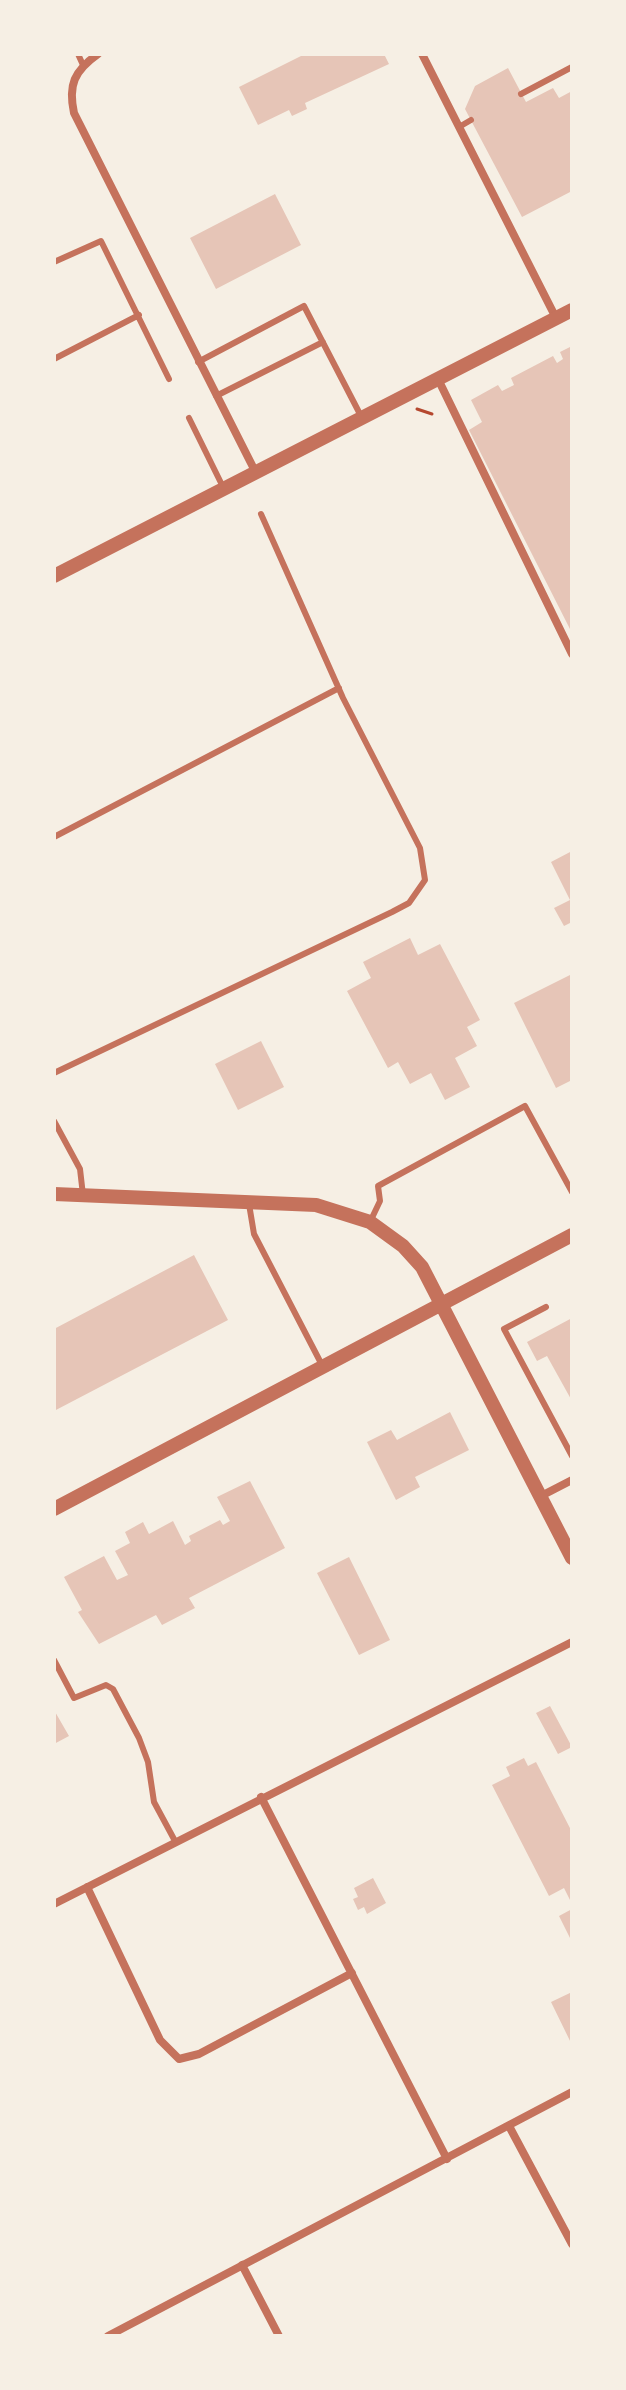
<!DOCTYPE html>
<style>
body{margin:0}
#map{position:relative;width:626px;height:2390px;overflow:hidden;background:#f6efe4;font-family:Rubik,sans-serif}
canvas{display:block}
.frame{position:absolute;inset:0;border:56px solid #f6efe4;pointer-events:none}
</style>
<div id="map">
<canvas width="626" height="2390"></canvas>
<div class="frame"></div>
</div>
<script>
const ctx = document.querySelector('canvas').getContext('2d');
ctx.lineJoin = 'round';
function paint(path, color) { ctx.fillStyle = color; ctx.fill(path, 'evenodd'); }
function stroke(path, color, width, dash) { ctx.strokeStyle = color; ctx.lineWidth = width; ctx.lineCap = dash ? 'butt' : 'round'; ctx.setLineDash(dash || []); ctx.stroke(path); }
paint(new Path2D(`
 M305 54H384L389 64 305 103 307 109 292 116 289 110 258 125 239 87Z
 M508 68 526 102 553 88 559 98 572 91V191L522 217 465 109 475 86Z
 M275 194 301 245 216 289 190 238Z
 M572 346V633L469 430 482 422 471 400 498 385 502 391 514 385 511 378 553 356 557 363 563 359 560 352Z
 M572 851V922L564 926 554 908 570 900 551 862Z
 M410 938 418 955 440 944 480 1020 467 1027 477 1046 455 1058 470 1087 445 1100 431 1073 410 1084 398 1062 388 1068 347 991 371 978 363 962Z
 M572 974V1080L556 1088 514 1003Z
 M261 1041 284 1087 238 1110 215 1064Z
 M194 1255 228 1320 54 1411V1329Z
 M572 1318V1401L547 1356 537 1361 527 1342Z
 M450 1412 469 1450 415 1477 420 1487 396 1500 367 1442 391 1430 397 1440Z
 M250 1481 285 1548 189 1598 195 1608 162 1625 156 1615 99 1644 78 1612 82 1610 64 1577 104 1556 117 1580 128 1575 115 1551 130 1543 125 1532 143 1522 149 1534 173 1521 185 1545 191 1541 189 1536 220 1520 223 1525 230 1521 217 1497Z
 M349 1557 390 1640 359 1655 317 1573Z
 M550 1706 572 1747 558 1754 536 1713Z
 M54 1710 69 1736 54 1744Z
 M524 1758 528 1766 536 1762 572 1832V1904L564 1888 549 1896 492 1785 510 1776 506 1767Z
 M373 1878 386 1903 367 1914 364 1907 358 1910 353 1899 358 1897 354 1888Z
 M572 1909V1942L559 1916Z
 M572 1992V2045L551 2002Z`), '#e6c5b7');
stroke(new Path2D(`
 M417 409 432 414`), '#b5482f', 3);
stroke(new Path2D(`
 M78 54 83 65
 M521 94 572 67
 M459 127 471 120
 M54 262 101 241 169 379
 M54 359 139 315
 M198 362 304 306 362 418
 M216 396 323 342
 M189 418 224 489
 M54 837 339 688
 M54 1073 392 912 409 903 425 880 420 848 343 698 261 514
 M54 1121 80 1169 83 1195
 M249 1204 254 1234 323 1367
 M370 1222 380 1201 378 1186 525 1106 572 1192
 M546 1307 504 1329 572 1456
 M54 1660 74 1698 106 1685 113 1689 139 1738 148 1762 154 1802 175 1841`), '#c5725c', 6);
stroke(new Path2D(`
 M98 54C74 71 68 85 74 113L256 473
 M422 54 556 318
 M438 379 572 654
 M541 1496 572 1480
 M261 1797 447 2159
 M87 1887 160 2040 179 2059 199 2054 352 1973
 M54 1904 572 1642
 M509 2126 572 2244
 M242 2265 279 2336
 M108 2336 572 2092`), '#c5725c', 8);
stroke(new Path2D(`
 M54 576 572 310
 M54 1194 316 1205 370 1222 403 1246 422 1267 572 1558
 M54 1509 572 1235`), '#c5725c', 14);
</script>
